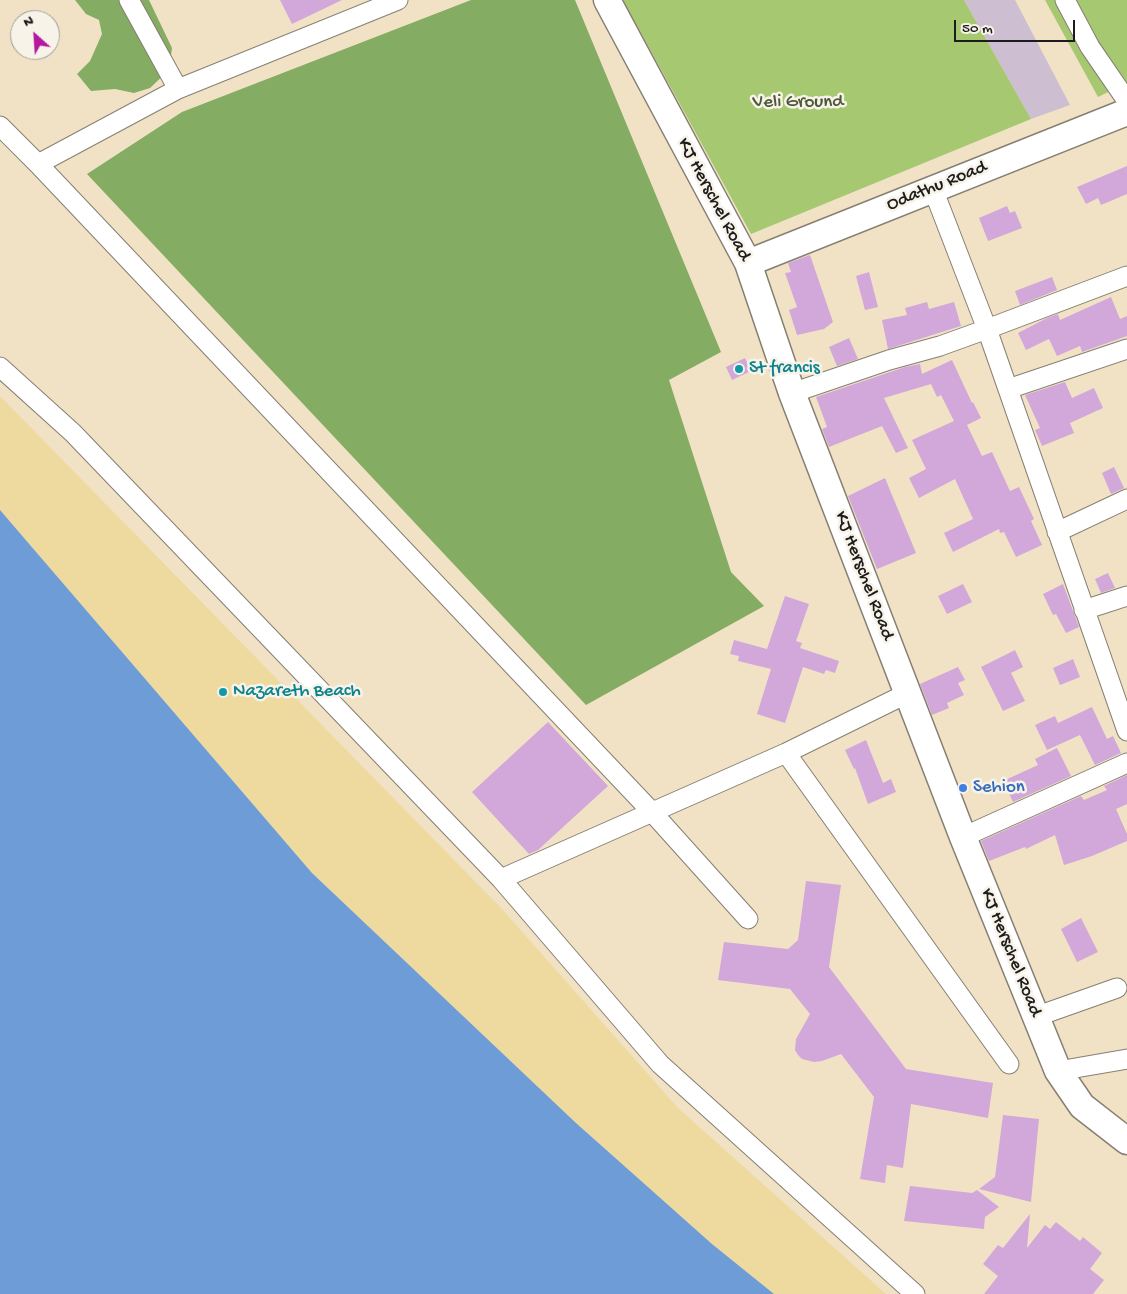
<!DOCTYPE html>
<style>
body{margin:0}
#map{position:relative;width:1127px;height:1294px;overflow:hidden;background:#f1e2c6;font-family:"Gochi Hand",sans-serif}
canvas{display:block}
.north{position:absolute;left:10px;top:10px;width:50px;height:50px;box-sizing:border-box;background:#f7f3e8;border:1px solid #9f9d96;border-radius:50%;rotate:334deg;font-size:14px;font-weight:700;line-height:20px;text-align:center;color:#1c1c1c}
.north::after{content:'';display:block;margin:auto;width:18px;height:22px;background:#b5179e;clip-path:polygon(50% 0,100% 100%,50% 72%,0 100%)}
.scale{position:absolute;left:954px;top:20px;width:121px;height:22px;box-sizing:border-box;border:2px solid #1c1c1c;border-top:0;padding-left:6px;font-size:15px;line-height:18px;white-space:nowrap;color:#1c1c1c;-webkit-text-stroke:4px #f7f3e8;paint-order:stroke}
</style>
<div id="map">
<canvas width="1127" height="1294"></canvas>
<div class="north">N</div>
<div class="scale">50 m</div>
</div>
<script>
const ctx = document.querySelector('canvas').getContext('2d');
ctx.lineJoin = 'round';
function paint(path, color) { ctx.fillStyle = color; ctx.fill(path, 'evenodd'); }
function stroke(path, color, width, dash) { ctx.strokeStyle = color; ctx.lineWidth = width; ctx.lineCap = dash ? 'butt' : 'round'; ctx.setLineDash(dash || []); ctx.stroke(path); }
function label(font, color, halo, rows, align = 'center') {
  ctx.font = font + ' "Gochi Hand",sans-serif'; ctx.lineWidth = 5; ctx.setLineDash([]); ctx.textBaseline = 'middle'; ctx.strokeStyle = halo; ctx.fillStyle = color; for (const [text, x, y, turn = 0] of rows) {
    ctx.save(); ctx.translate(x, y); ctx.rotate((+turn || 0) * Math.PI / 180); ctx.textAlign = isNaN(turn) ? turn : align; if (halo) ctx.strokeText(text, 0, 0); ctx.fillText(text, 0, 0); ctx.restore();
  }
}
paint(new Path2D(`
 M964 0H1015L1070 105 1031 119Z`), '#cebed1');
paint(new Path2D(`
 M623 0H964L1031 119 751 234Z
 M1045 0H1127V83L1098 97Z`), '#a6c870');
paint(new Path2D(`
 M75 0H149L172 48 169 70 150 88 134 93 115 89 91 91 77 74 90 61 102 34 99 20 86 14Z
 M471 0H575L721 352 669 380 731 572 764 606 586 705 87 174 182 112Z`), '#84ac62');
paint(new Path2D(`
 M0 396 502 909 678 1108 886 1294H774L712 1244 576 1123 312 873 0 510Z`), '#eeda9e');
paint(new Path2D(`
 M0 510 312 873 576 1123 712 1244 774 1294H0Z`), '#6d9cd6');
paint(new Path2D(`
 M280 0H342L292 24Z
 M1127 166V194L1101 205 1098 198 1086 204 1077 187Z
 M1007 206 1010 213 1015 211 1022 228 988 241 979 218Z
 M810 255 833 322 824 329 797 335 789 310 797 307 785 273 791 272 788 263Z
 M869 272 878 307 865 310 856 276Z
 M1052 277 1057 290 1020 305 1015 291Z
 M1111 297 1120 319 1127 316V336L1082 352 1080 346 1057 356 1049 339 1026 350 1018 333 1047 318 1058 314 1060 320Z
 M927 302 929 309 954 302 961 326 888 349 882 320 907 315 905 308Z
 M849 338 858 359 837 366 829 347Z
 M745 358 751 371 732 380 726 367Z
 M952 360 972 403 973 402 981 418 967 425 982 456 992 452 1010 491 1019 487 1034 519 1031 521 1042 545 1016 557 1004 532 1000 533 999 529 953 552 944 533 973 519 955 479 919 498 909 478 926 469 912 440 954 421 941 395 937 397 931 384 884 398 908 448 896 453 882 426 829 447 822 429 827 427 816 397 905 367 920 364 922 374Z
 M1065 382 1072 398 1094 388 1103 408 1070 423 1074 433 1042 446 1035 430 1040 428 1025 395Z
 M1114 467 1124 488 1111 494 1102 473Z
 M885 478 916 553 877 569 848 496Z
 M1108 573 1115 588 1101 593 1095 579Z
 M963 584 972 602 947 614 938 596Z
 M1063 584 1079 627 1066 633 1056 614 1053 615 1043 594Z
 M785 596 809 604 796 641 802 643 800 648 839 661 835 673 826 670 824 674 803 667 785 723 757 714 771 669 738 661 739 656 730 654 734 640 767 649Z
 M1015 650 1023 667 1011 673 1025 701 1003 711 981 667Z
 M1073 659 1080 677 1060 685 1053 668Z
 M958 667 965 680 958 683 964 695 947 703 949 708 932 715 920 684Z
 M1092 707 1107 739 1113 736 1121 753 1095 765 1080 735 1047 750 1035 725 1055 716 1058 723Z
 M548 722 608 786 538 850 529 854 472 792Z
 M866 740 883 783 891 779 896 792 868 804 855 768 854 769 845 750Z
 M1057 748 1071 776 1013 802 1003 781 1038 765 1035 759Z
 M1127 775V804L1116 809 1127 834V841L1092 856 1064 865 1055 835 1026 849 1025 847 989 861 981 841 1081 796 1084 800 1107 790 1104 786Z
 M806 881 841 885 829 967 906 1069 993 1083 988 1118 911 1104 903 1168 887 1165 885 1183 860 1179 874 1097 841 1054 822 1061 814 1062 802 1059 798 1055 795 1050 796 1039 810 1014 790 989 718 980 724 942 788 949 798 940Z
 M1081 918 1098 952 1077 962 1061 929Z
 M1003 1115 1039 1119 1031 1202 979 1189 995 1177Z
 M910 1186 972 1193 977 1190 999 1207 985 1217 984 1229 904 1221Z
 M1030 1214 1027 1248 1045 1225 1050 1229 1056 1222 1080 1241 1083 1237 1102 1253 1090 1269 1104 1280 1093 1294H984L998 1276 983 1264 998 1245 1003 1248Z`), '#d1a8d9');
const minor = new Path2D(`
 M129 0 178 89
 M1065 0 1090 47 1127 101
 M0 126 38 164 651 811 748 919
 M38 164 178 89 398 0
 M933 189 987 329 1127 731
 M0 367 73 433 501 879 660 1064 915 1294
 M1008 389 1127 349
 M792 393 889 360 940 346 987 329 1127 276
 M1057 532 1127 499
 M1084 610 1127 596
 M786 753 1009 1064
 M963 837 1127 763
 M501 879 786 753 908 693
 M1035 1017 1117 988
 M1058 1071 1127 1059`);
const secondary = new Path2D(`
 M607 0 748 263 792 393 963 837 1058 1071 1082 1106 1127 1141
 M748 263 1127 112`);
stroke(minor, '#867f71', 21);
stroke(secondary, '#867f71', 29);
stroke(minor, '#fff', 19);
stroke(secondary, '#fff', 26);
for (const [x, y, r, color] of [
 [739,369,5,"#0f9aa8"],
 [223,692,5,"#0f9aa8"],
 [963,788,5,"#3f7fe0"]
]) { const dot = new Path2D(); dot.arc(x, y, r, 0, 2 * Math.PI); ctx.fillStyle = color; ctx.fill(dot); stroke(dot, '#f7f3e8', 2); }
label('19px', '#4c5839', '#f7f3e8', [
 ["Veli Ground",798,103]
]);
label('19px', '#1c1c1c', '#f7f3e8', [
 ["Odathu Road",937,187,-22],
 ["KJ Herschel Road",713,200,62],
 ["KJ Herschel Road",863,576,69],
 ["KJ Herschel Road",1010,953,68]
]);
label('19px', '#0d838f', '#f7f3e8', [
 ["St francis",749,369],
 ["Nazareth Beach",233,692]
], 'left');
label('19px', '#366cbe', '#f7f3e8', [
 ["Sehion",973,788]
], 'left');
</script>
